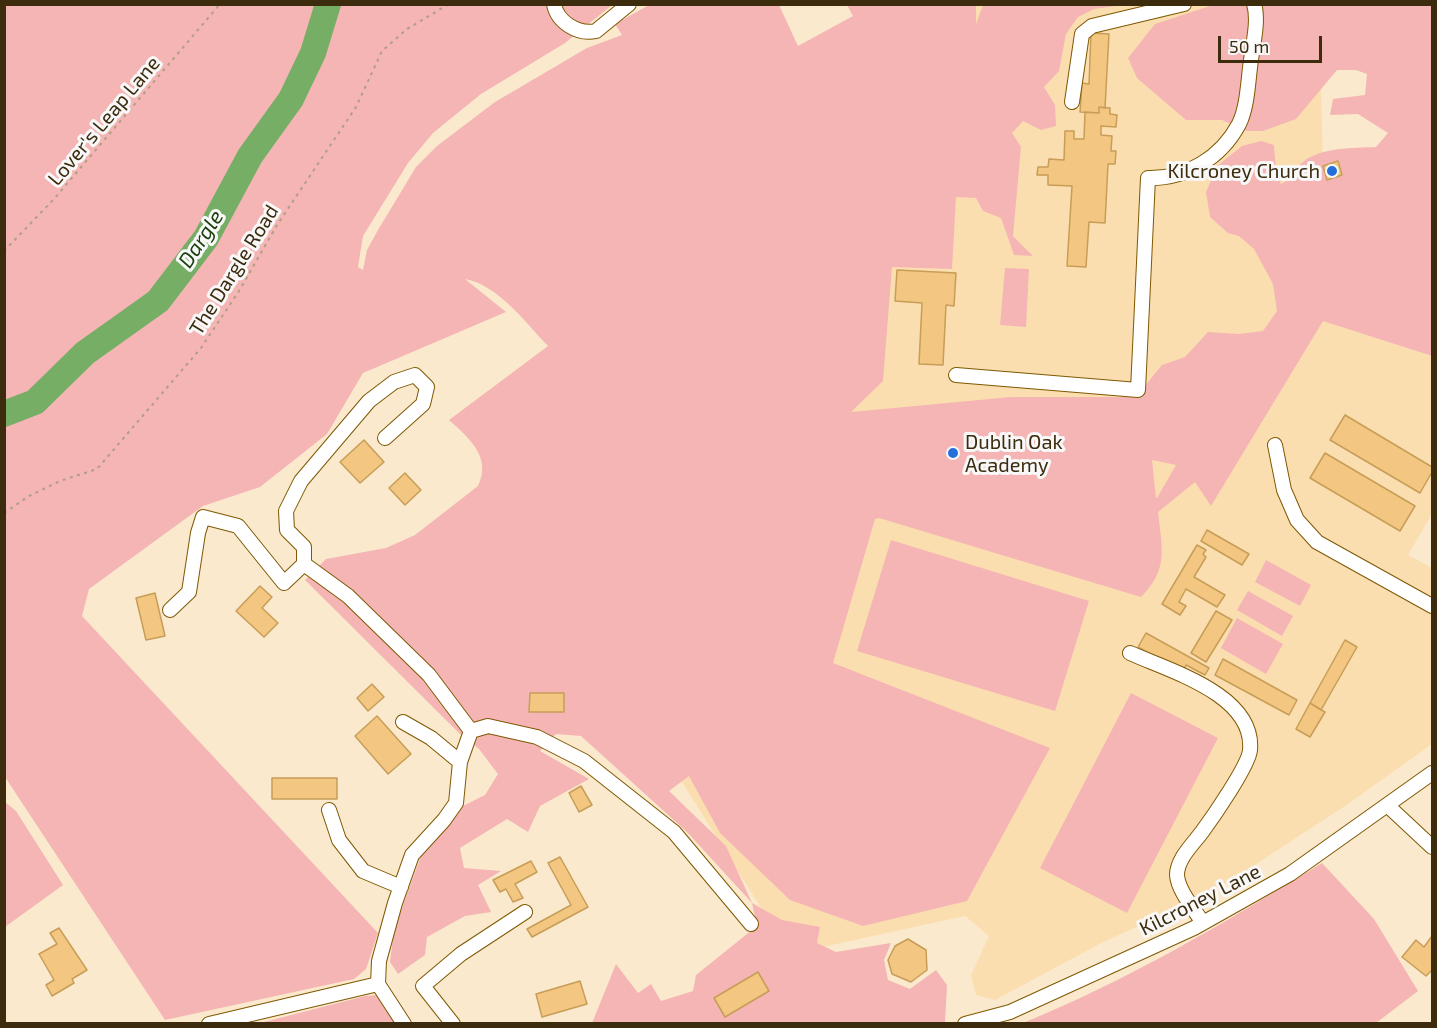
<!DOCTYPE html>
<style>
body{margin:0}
#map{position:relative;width:1437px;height:1028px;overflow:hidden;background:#fae9cd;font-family:"Exo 2",sans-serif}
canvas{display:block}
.frame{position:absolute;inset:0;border:6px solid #3c2b0d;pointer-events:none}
.scale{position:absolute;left:1218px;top:36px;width:104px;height:27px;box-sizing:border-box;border:3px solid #3c2b0d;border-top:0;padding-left:8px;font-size:18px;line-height:21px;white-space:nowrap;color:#3c2b0d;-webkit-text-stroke:4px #f8f8f8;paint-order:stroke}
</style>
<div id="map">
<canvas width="1437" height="1028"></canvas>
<div class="frame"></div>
<div class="scale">50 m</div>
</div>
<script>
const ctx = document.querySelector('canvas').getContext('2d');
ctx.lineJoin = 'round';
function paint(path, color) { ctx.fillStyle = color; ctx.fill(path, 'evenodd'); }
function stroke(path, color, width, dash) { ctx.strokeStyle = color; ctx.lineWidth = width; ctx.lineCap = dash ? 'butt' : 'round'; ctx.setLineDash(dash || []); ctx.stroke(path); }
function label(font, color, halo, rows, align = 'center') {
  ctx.font = font + ' "Exo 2",sans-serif'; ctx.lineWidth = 6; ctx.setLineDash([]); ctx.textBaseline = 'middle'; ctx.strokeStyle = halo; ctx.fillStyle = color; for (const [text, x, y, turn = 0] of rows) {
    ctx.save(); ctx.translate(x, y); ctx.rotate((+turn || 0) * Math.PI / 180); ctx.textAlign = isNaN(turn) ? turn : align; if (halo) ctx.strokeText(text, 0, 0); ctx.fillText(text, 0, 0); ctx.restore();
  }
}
paint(new Path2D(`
 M965 5H1319L1326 291 1323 320 1432 356V514L1408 555 1432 568V744L1345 806 1210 894 1103 942 995 1000 976 995 971 975 989 936 965 916 790 954 670 763Z`), '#fbdeb0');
paint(new Path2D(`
 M5 5H612L565 43 481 94 433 133 408 163 363 236 358 267 363 270 367 250 378 230 416 167 437 146 495 102 587 48 622 35 615 24 649 5H779L798 46 853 16 847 5H976V24L983 5H1123L1094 9 1078 17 1066 34 1059 71 1044 87 1055 105 1056 126 1041 130 1023 121 1012 133 1021 147 1013 236 1033 256 1014 255 1001 218 983 211 976 198 956 197 952 269 892 267 883 381 851 412 1011 397H1141L1144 387 1162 365 1185 357 1208 332 1239 334 1263 331 1277 311 1273 284 1254 249 1239 236 1228 233 1210 217 1206 192 1217 166 1242 146 1261 141 1274 145 1276 171 1281 184C1298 176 1292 170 1303 162 1321 147 1354 148 1376 147L1388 133 1358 114 1330 115 1333 99 1365 95 1367 74 1356 70H1337L1296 119 1263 131H1247L1222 120H1186L1137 78 1128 58 1155 24 1213 5H1432V356L1323 321 1211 506 1195 482 1158 512C1162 548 1169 569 1141 597L879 518 875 519 833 663 1050 748 967 901 863 926 790 900 720 833 689 776 669 791 726 846 752 903 782 920 820 927 817 943 836 952 891 943 884 960 888 980 910 989 936 970 947 985 945 1023H592L616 964 638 993 651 984 661 1001 693 991 696 975 757 926 752 903 687 832 581 736 556 734 540 751 589 779 540 806 528 832 507 819 460 848 464 868 501 871 478 885 491 912 465 916 427 937 425 955 398 974 390 962 394 930 422 853 457 809 485 795 498 774 479 749 459 733 305 580 326 559 386 548 415 535 478 486C492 457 469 438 449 420L548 346C525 322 498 285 465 279L506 312 363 373 327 434 260 487 203 506 89 589 82 616 378 933 366 969 354 979 165 1020 5 777ZM1152 460 1176 465 1157 498H1156Z
 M1005 268 1029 269 1026 327 1000 325Z
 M891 540 1089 601 1055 711 857 651Z
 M1266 560 1311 585 1300 606 1255 582Z
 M1248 591 1293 616 1282 636 1237 610Z
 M1237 618 1283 644 1266 674 1221 648Z
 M1131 693 1218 738 1127 913 1040 868Z
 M5 802 16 811 63 885 5 927Z
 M1322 863 1374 919 1418 991 1376 1023H1023C1128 980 1225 923 1322 863Z
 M377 995 396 1023 264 1022 365 996Z`), '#f5b5b5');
stroke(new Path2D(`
 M4 414 35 402 85 353 158 301 206 238 250 156 291 99 313 53 328 4`), '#76ae66', 26);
const building = new Path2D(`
 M1091 33 1109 34 1105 108 1099 107V113L1080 112 1082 83 1089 84Z
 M1099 107 1110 108V114L1117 115 1116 127 1101 126V135L1112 136 1111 151H1116L1115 164H1108L1105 223 1089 222 1086 267 1067 266 1072 186 1048 185V175H1037L1038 167H1048L1049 159 1064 160 1065 131H1074V139H1084L1085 112 1099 113Z
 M1338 161 1342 175 1327 180 1323 166Z
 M897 270 956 273 954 306 946 305 943 365 919 364 922 303 895 301Z
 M1345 415 1432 467V472L1420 493 1330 440Z
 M364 440 384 462 360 483 340 462Z
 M1325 453 1415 506 1400 531 1310 478Z
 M405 473 421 490 405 505 389 488Z
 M1207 530 1249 554 1242 565 1201 541Z
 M1197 545 1206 550 1203 554 1206 557 1194 577 1225 595 1217 607 1186 589 1179 602 1186 606 1180 615 1162 604Z
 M260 586 272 597 262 608 278 623 264 637 236 611Z
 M155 593 165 636 146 640 136 598Z
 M1216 611 1232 620 1206 662 1191 653Z
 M1146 633 1209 668 1205 675 1186 665 1183 671 1138 647Z
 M1345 640 1357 647 1321 710 1310 703Z
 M1223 659 1297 700 1289 715 1215 675Z
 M372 684 384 697 368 711 357 698Z
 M530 693H564V712H529Z
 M1310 703 1325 712 1310 737 1296 729Z
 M377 716 411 754 388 774 355 736Z
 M272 778H337V799H272Z
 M581 786 592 805 579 812 569 793Z
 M560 857 588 907 532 937 527 929 571 905 548 863Z
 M531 861 537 872 515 884 523 898 513 902 506 889 500 892 493 880Z
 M59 928 87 970 72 979 74 983 52 996 46 985 54 980 39 954 57 944 50 933Z
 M1432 936V970L1426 976 1402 957 1416 940 1424 947Z
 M908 939 926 950 927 970 911 982 892 974 888 960 895 946Z
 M758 972 769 991 725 1017 714 998Z
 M580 981 587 1004 542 1017 536 994Z`);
paint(building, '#f3c781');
stroke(building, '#c79d57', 1.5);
const minor = new Path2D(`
 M554 4C557 22 578 35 596 31L629 4
 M1072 102 1082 34 1092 26 1184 4
 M956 375 1138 390 1148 178C1186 179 1221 158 1239 124 1248 106 1248 79 1251 60 1253 44 1259 20 1254 4
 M1275 445 1284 490 1297 520 1317 542 1432 606
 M304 564 348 596 429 675 471 731
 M170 610 189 592 198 533 203 517 238 526 284 583 304 564V547L287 530 286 511 301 481 369 401 394 382 415 375 427 387 423 404 385 438
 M1130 653C1170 671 1255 695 1250 750 1249 765 1213 817 1202 832 1193 844 1177 859 1177 875 1178 891 1195 910 1203 923
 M403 722 431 738 460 762
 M1387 805 1432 847
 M329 810 339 840 363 871 401 887
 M209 1024 378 984
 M404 1024 378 984 379 961 395 903 412 855 444 820 456 803 460 762 471 731 488 726 537 737 584 761 674 832 751 924
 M453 1024 423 986 461 954 525 912
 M965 1024 1010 1012 1194 928 1290 874 1432 773`);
stroke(minor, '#7f5802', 16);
stroke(new Path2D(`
 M4 251 54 199 220 4
 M4 513 29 496 60 481 97 469 201 348 239 291 277 225 356 107 382 51 407 29 449 4`), '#b09f82', 2, [3, 4.5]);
stroke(minor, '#fff', 14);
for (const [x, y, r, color] of [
 [1332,171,6,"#256fda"],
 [953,453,6,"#256fda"]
]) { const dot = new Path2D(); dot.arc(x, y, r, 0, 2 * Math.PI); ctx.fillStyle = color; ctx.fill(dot); stroke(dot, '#f8f8f8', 2); }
label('20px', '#3c2b0d', '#f8f8f8', [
 ["Lover's Leap Lane",104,121,-50],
 ["The Dargle Road",234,270,-58],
 ["Kilcroney Lane",1200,900,-27]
]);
label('20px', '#3c2b0d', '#f8f8f8', [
 ["Kilcroney Church",1320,171],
 ["Dublin Oak",965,442,"left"],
 ["Academy",965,465,"left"]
], 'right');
label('italic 21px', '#1a400d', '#f8f8f8', [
 ["Dargle",201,239,-57]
]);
</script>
